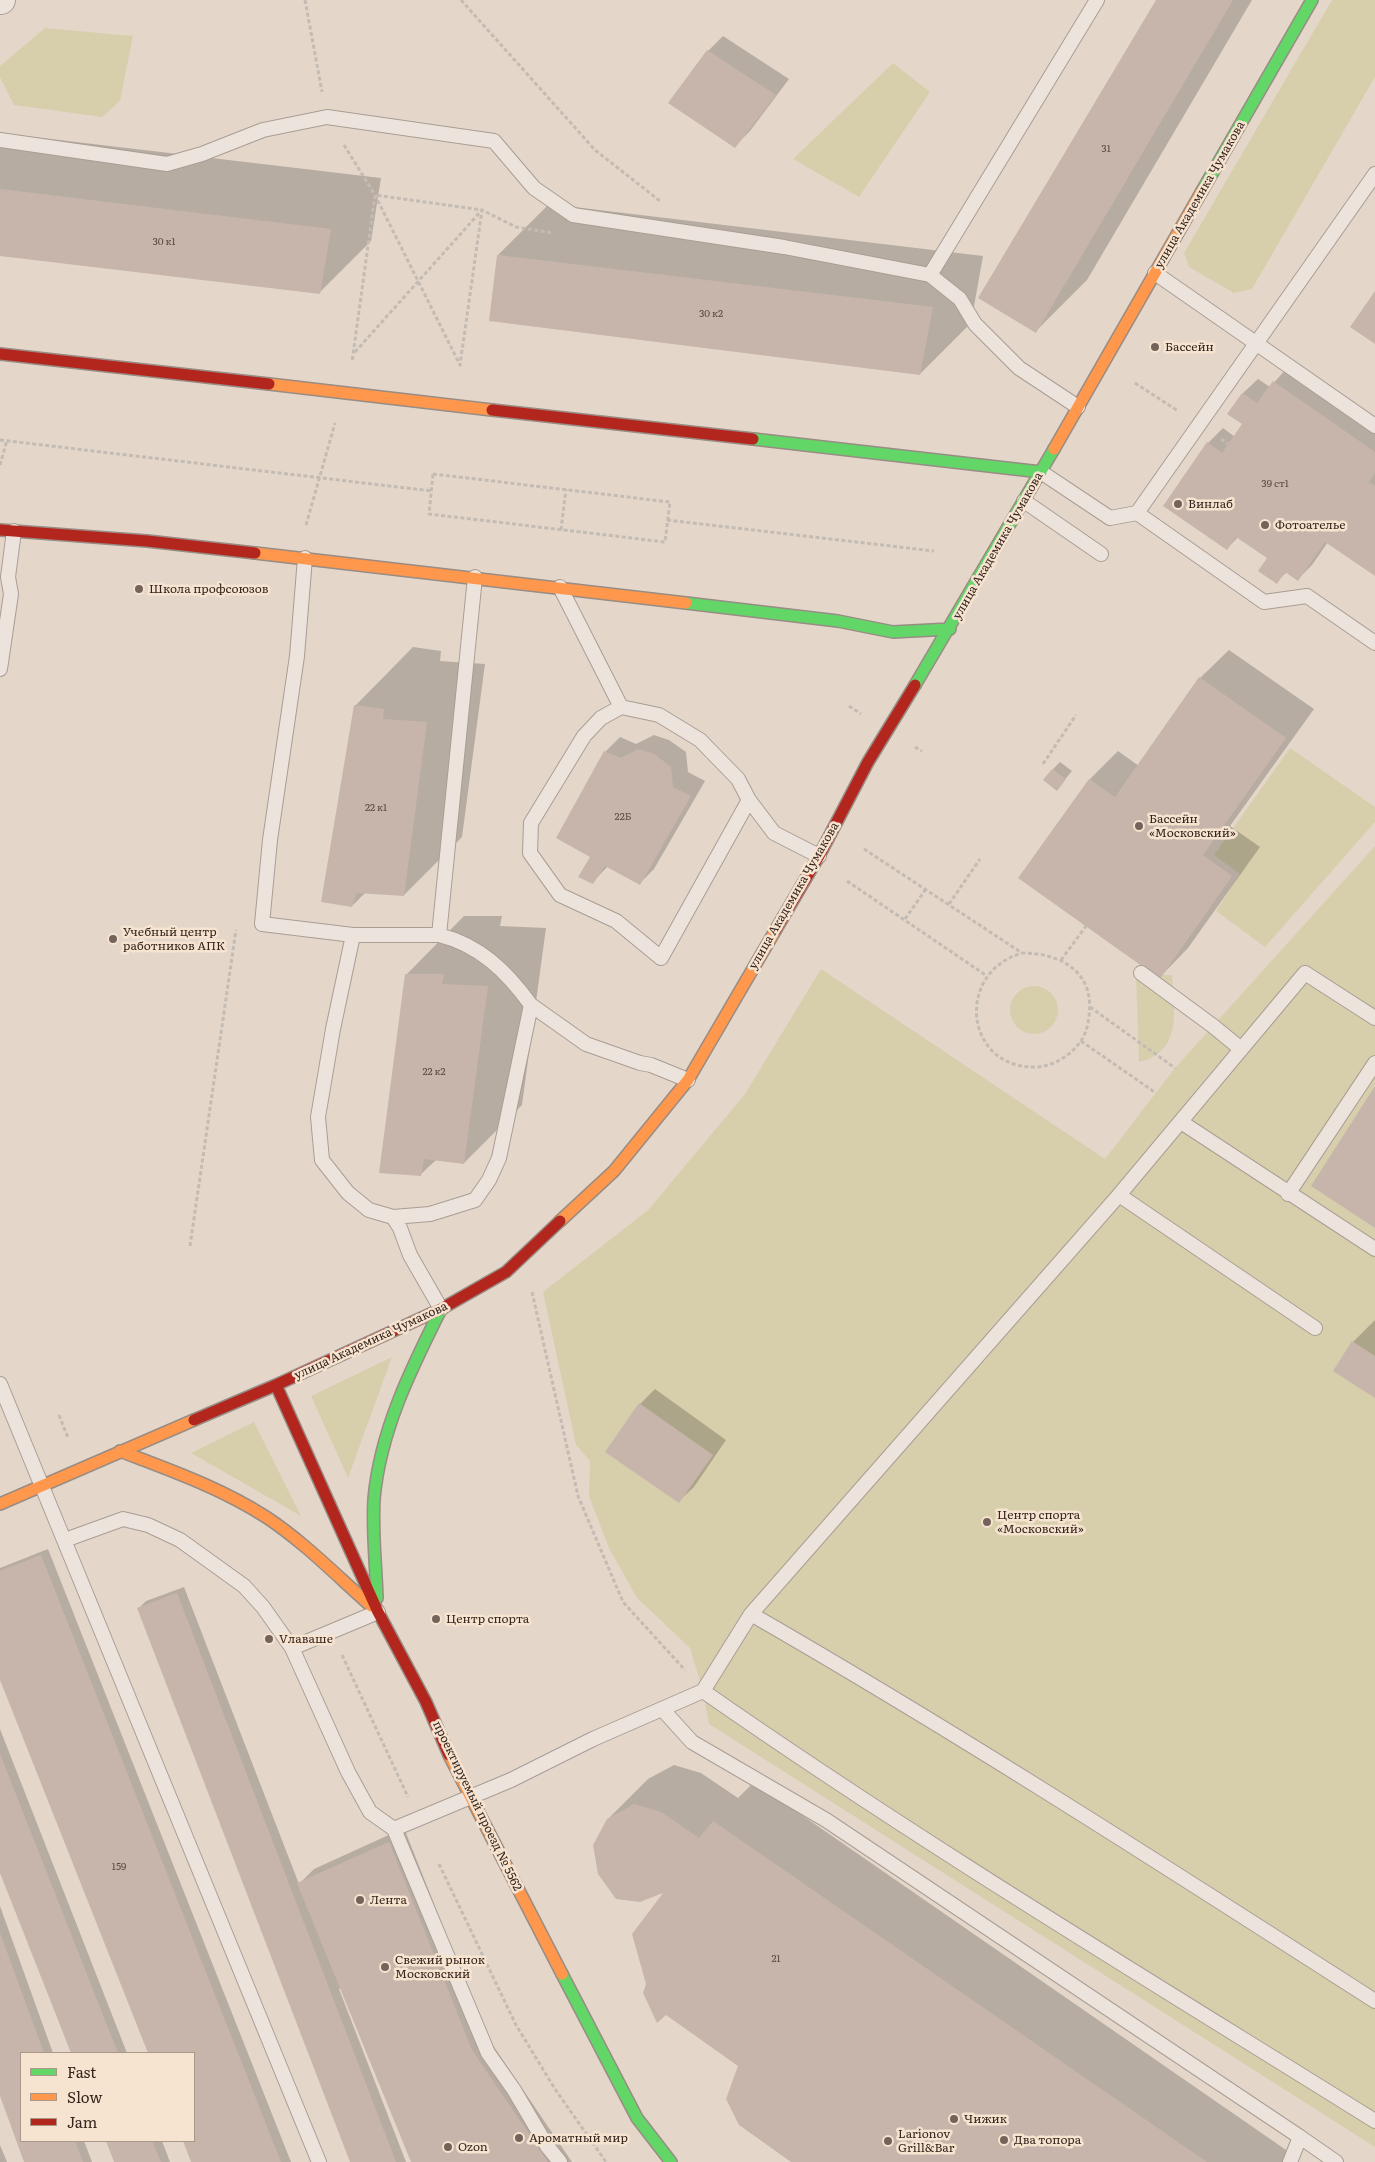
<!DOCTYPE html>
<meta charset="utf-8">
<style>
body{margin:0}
#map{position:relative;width:1375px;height:2162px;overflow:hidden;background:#e4d7ca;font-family:Literata,serif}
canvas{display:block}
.legend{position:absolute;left:20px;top:2052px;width:175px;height:90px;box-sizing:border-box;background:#f6e4d0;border:1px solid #aa9788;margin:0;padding:6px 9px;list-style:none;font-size:15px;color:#37241d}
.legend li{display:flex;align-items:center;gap:10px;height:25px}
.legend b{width:25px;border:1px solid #aa9788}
</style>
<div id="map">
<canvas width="1375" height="2162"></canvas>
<ul class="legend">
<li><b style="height:6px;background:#63d668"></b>Fast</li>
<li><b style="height:6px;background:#ff974d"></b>Slow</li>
<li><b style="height:6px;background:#b3261e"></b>Jam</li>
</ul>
</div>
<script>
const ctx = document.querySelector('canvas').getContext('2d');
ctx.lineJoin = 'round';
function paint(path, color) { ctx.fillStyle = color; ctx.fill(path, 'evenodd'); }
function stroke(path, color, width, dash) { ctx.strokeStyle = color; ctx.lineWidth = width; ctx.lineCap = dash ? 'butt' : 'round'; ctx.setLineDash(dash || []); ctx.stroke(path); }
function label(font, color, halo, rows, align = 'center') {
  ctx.font = font + ' Literata,serif'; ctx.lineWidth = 5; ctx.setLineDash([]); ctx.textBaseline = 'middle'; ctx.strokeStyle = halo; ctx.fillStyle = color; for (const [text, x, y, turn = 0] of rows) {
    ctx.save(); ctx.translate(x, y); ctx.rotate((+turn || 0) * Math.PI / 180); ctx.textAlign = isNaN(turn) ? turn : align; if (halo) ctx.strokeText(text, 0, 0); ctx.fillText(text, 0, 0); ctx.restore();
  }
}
paint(new Path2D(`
 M1332 0H1375V77L1252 289 1234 293 1189 267 1184 253Z
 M45 28 133 36 120 101 102 117 14 105 0 77V66Z
 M893 63 930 92 859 197 793 159Z
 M1290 748 1375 807V822L1265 947 1216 911 1240 874 1214 855Z
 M1375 846V2147L709 1724 703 1691 690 1648 637 1598 609 1548 589 1496 590 1461 576 1445 543 1292 648 1210 745 1094 821 969 1105 1159 1175 1068Z
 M1136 974 1172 975C1174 1010 1183 1052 1139 1062Z
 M1010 1010a24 24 0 1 1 48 0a24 24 0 1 1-48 0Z
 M392 1357 348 1478 311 1396Z
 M254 1422 301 1516 191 1453Z`), '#d7cfac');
paint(new Path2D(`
 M1157 0H1252L1087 280 1036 331Z
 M723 36 789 79 750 131 735 146 708 51Z
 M0 133 381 178 371 241 320 292 0 255Z
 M549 204 983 256 971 323 920 374 498 255Z
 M1288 367 1375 427V575L1328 542 1312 565 1298 579 1287 572 1276 582 1268 558 1238 537 1227 549 1208 443 1223 428 1235 437 1243 424 1229 414 1243 393 1258 379 1270 387Z
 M413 647 441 651 440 661 485 664 462 837 404 895 365 893 352 906 355 706Z
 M1229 650 1314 709 1230 826 1260 847 1188 948 1160 977 1090 779 1118 751 1139 766 1200 678Z
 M654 735 669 740 686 752 688 772 705 781 654 869 639 884 608 866 593 882 591 856 605 752 620 737 636 744Z
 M1060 762 1072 771 1057 789 1053 769Z
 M464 916H502L500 926 546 928 522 1105 464 1163 436 1160 420 1175 406 975Z
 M1375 1320V1396L1335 1370 1353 1342Z
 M655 1389 726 1440 694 1487 679 1501 640 1404Z
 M48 1549 291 2162H192L184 2141H194V2053H149L0 1676V1568Z
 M184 1587 299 1884 314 1869 404 1828 486 2035 572 2162H412L342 1988 339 1989 406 2162H352L138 1609 146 1601Z
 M0 1729 127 2053H72L0 1869Z
 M674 1765 701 1773 738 1798 754 1782 1289 2152 1282 2162H793L667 1890 608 1819 648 1779Z
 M0 1906 53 2053H21V2141H84L92 2162H25L0 2092Z
 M107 2141H162L170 2162H115Z
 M0 2145 7 2162H0Z`), '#0003');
paint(new Path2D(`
 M1156 0H1233L1036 333 978 298Z
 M707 50 776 95 735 148 668 103Z
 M0 189 331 229 320 294 0 256Z
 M497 255 933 307 920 375 489 321Z
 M1375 291V344L1350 327Z
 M1273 381 1375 452V473L1369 482 1375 486V576L1325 542 1298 581 1285 572 1277 584 1258 571 1267 558 1236 537 1227 550 1163 506 1207 442 1222 453 1242 424 1227 414 1242 393 1257 403Z
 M1199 677 1286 738 1203 855 1232 876 1160 979 1018 878 1089 779 1115 797Z
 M354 705 384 709 383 719 427 722 404 896 357 893 352 907 321 902Z
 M638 749 654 754 671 767 673 787 691 796 640 885 605 866 593 884 578 877 590 857 556 838 604 751 621 758Z
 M1052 769 1066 779 1057 791 1043 780Z
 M405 974H444L442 984 488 986 464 1164 424 1159 421 1176 379 1173Z
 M1375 1086V1228L1311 1186Z
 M1352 1341 1375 1356V1398L1333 1371Z
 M639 1403 713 1455 679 1503 605 1452Z
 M41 1555 281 2162H191L183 2141H194V2053H148L0 1680V1571Z
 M177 1593 396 2162H350L137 1608Z
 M0 1754 118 2053H71L0 1873Z
 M634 1804 661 1812 699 1838 713 1821 1207 2162H791L739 2125 726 2099 738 2066 666 2015 657 2023 643 1993 646 1984 632 1934 663 1893 640 1902 616 1899 598 1874 593 1845 607 1819Z
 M389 1842 472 2050 548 2162H411L297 1883Z
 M0 1933 44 2053H21V2141H75L83 2162H24L0 2096Z
 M106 2141H152L161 2162H114Z`), '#c7b5ab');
const lane = new Path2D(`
 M0 140 167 164 202 154 263 130 327 117 494 141 534 188 573 215 784 247 930 275 960 299 975 324 1019 368 1078 407
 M1155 273 1375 426
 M930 275 1097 0
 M1041 472 1110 518 1137 513 1264 602 1307 596 1375 643
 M1024 501 1101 554
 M1137 513 1375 174
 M305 558 297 656 270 840 262 924 353 935
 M560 587 621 707
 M0 669 11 594 8 577 14 531
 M749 800 661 958 616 921 560 895 530 853 531 823 584 736 601 718 621 707 659 715 700 740 738 779 749 800 774 833 819 856
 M439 935H353L333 1029 318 1117 322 1160 348 1193 369 1210 393 1217 430 1214 475 1200 489 1180 499 1158 531 1005C507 972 480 945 439 935L475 577
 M1141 973 1213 1026 1241 1049
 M531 1005 586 1044 640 1063 651 1065 688 1080
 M1181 1122 1375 1249
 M1288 1194 1375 1063
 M1119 1195 1315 1328
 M393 1217 400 1228 410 1255 441 1309
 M0 1384 319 2162
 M65 1540 123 1519 148 1525 180 1540 244 1586 263 1607 292 1648 348 1772 370 1812 394 1829 488 2053 514 2090 547 2146 560 2162
 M751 1614C963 1736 1169 1869 1375 2001
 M292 1648 378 1612
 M703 1691C921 1843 1149 1980 1375 2121
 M663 1710 692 1742 826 1820 1300 2137
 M394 1829 511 1780 593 1739 703 1691 751 1614 1119 1195 1305 973 1375 1018
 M1290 2162 1300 2137 1336 2162`);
const street = new Path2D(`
 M0 0H1`);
const fast = new Path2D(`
 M1202 191 1312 0
 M753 439 1041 472
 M686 603 838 621 893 632 950 629
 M915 685 1054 449
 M377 1598C376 1565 372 1532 374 1499 380 1431 411 1369 441 1309
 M562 1974 637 2118 671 2162`);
const slow = new Path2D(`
 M269 384 492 410
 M1054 449 1202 191
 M255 553 686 603
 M560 1221 614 1171 688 1080 775 931
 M120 1451C170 1470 221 1488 266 1517 304 1542 337 1576 371 1606
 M0 1504 194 1420
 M449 1755 562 1974`);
const jam = new Path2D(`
 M0 354 269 384
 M492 410 753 439
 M0 530 147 541 255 553
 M775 931 819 856 868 762 915 685
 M276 1385 378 1612 426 1702 449 1755
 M194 1420 276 1385 441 1309 506 1272 560 1221`);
stroke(lane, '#a99d94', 16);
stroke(street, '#a99d94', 30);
stroke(fast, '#988c84', 14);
stroke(slow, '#988c84', 14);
stroke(jam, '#988c84', 14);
stroke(new Path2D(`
 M305 0 322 92
 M461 0 595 150 660 201
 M344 145 375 195 460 365 482 210 375 195 352 362
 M355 352 482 210 516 227 553 233
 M1135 383 1178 411
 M1221 439 1228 444
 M0 440 432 491
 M0 465 7 440
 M433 474 670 502 665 542 429 514Z
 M667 520 934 551
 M306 525 335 423
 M561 530 566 489
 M849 706 861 714
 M915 747 922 751
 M1043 764 1076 715
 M864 849 1022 953C1061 953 1095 972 1089 1016 1088 1025 1086 1033 1081 1041 1070 1056 1054 1066 1036 1067 965 1069 954 973 1022 953
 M847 881 987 976
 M949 904 980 859
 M905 919 926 889
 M1061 960 1086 926
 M1090 1007 1175 1068
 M1081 1041 1156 1093
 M190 1246 236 930
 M532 1292 578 1496 623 1602 685 1670
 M59 1415 68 1438
 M342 1655 408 1797
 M439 1864 516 2025 555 2089 606 2162`), '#c4bbb3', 3, [4, 2.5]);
stroke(lane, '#ece4dc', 14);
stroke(street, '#ece4dc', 28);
stroke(fast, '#63d668', 11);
stroke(slow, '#ff974d', 11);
stroke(jam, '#b3261e', 11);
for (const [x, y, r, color] of [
 [1155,347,5,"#74635a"],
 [1178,504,5,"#74635a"],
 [1265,525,5,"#74635a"],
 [139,589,5,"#74635a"],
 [1139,826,5,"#74635a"],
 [113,939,5,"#74635a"],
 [987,1522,5,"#74635a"],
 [436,1619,5,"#74635a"],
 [269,1639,5,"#74635a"],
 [360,1900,5,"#74635a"],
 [385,1967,5,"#74635a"],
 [954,2119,5,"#74635a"],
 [519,2138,5,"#74635a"],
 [1004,2140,5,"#74635a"],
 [888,2141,5,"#74635a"],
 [448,2147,5,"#74635a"]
]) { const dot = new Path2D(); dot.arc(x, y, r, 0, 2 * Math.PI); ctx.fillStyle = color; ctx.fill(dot); stroke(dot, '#f6e4d0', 2); }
label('10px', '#5b4840', null, [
 ["31",1106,149],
 ["30 к1",164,242],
 ["30 к2",711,314],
 ["39 ст1",1275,484],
 ["22 к1",376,808],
 ["22Б",623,817],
 ["22 к2",434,1072],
 ["159",119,1867],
 ["21",776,1959]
]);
label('12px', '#37241d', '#f6e4d0', [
 ["улица Академика Чумакова",1200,195,-60],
 ["улица Академика Чумакова",998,546,-60],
 ["улица Академика Чумакова",794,896,-60],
 ["улица Академика Чумакова",371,1341,-25],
 ["проектируемый проезд № 5562",477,1806,64]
]);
label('12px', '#37241d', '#f6e4d0', [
 ["Бассейн",1165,347],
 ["Винлаб",1188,504],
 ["Фотоателье",1275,525],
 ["Школа профсоюзов",149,589],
 ["Бассейн",1149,819],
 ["«Московский»",1149,833],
 ["Учебный центр",123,932],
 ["работников АПК",123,946],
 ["Центр спорта",997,1515],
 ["«Московский»",997,1529],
 ["Центр спорта",446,1619],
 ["Vлаваше",279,1639],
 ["Лента",370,1900],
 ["Свежий рынок",395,1960],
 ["Московский",395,1974],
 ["Чижик",964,2119],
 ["Larionov",898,2134],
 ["Grill&Bar",898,2148],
 ["Ароматный мир",529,2138],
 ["Два топора",1014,2140],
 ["Ozon",458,2147]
], 'left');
</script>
